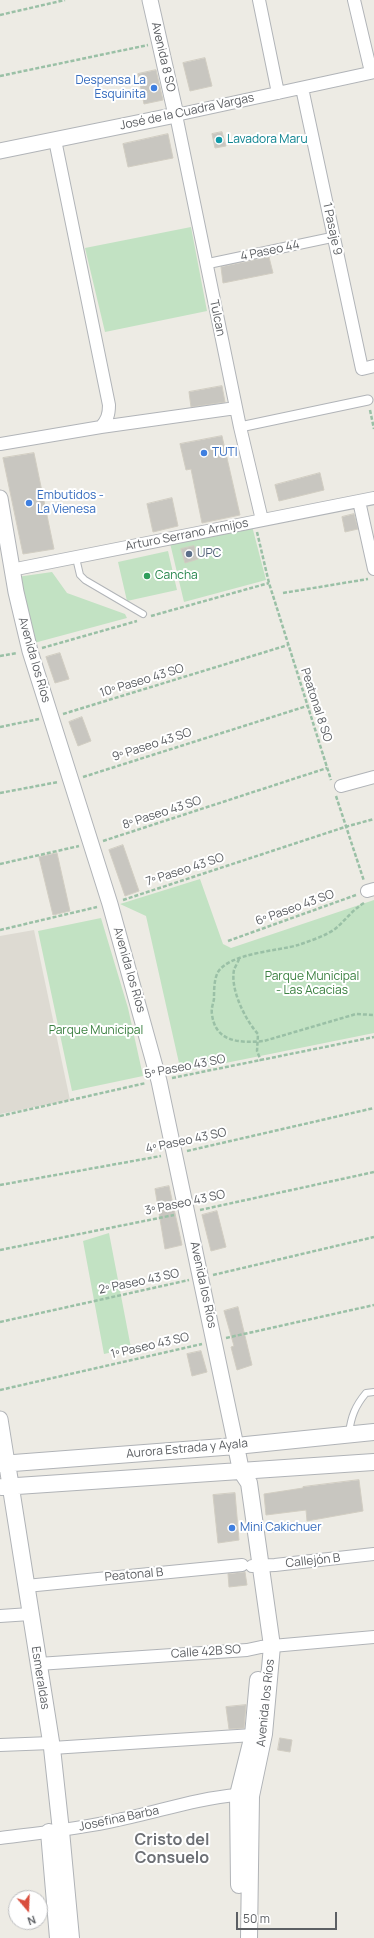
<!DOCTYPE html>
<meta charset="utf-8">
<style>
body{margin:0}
#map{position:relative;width:374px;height:1938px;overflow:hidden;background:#edebe4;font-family:Manrope,sans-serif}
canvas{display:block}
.north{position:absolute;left:8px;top:1890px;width:40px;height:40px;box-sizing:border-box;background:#fff;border:1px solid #bebfc1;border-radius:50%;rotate:161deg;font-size:11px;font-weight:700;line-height:16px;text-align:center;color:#5c5f63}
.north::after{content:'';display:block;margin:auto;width:14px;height:18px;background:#d94e3d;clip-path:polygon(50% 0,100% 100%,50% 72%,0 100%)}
.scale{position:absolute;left:236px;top:1912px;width:101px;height:18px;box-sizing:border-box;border:2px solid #5c5f63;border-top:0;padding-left:5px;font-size:12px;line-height:14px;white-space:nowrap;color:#5c5f63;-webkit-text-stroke:3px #fff;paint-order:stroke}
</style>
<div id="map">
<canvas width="374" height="1938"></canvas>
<div class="north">N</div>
<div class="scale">50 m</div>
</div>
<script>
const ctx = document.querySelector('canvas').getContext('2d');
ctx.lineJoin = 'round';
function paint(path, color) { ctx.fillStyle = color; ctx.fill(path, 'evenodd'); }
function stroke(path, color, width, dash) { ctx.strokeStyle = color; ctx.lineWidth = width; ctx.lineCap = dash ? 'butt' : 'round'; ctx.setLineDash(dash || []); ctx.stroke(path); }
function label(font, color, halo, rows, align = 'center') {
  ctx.font = font + ' Manrope,sans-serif'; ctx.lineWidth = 4; ctx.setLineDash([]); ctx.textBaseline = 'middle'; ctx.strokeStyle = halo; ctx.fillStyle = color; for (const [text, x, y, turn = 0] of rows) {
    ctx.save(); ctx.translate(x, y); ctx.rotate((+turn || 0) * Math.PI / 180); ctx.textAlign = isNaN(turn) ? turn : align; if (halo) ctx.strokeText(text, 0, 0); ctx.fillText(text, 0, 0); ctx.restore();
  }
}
paint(new Path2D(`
 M34 930 70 1100 0 1114V936Z`), '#dddad2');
paint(new Path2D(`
 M191 227 207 311 105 332 85 248Z
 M252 526 266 580 184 602 170 543Z
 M168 551 177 590 127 601 118 562Z
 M52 572 67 593 125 614 127 618 34 643 17 577Z
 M200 879 223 944 231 948 374 900V1033L181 1072 146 916 120 904Z
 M101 918 128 1008 143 1076 72 1091 38 931Z
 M109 1233 131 1348 104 1354 83 1241Z`), '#c2e2c3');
const building = new Path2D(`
 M205 58 212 86 190 91 183 63Z
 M156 70 163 100 144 104 138 74Z
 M222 132 226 146 215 148 212 134Z
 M168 134 173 158 128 167 123 144Z
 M269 257 273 273 223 283 221 267Z
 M222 386 225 402 191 407 189 392Z
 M222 436 240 515 202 523 191 469 186 470 180 444Z
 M34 453 54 549 23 554 3 458Z
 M320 473 324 490 279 501 275 485Z
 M172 498 178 526 153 532 147 504Z
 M354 514 358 529 345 532 342 517Z
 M194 546 198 559 185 563 181 549Z
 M60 653 69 679 55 683 46 657Z
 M82 717 91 741 78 746 69 722Z
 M123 845 139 891 125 896 109 850Z
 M57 853 70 911 53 915 39 857Z
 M169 1186 182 1245 165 1249 155 1189Z
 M217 1211 226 1247 211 1251 202 1215Z
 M238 1307 252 1365 237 1370 231 1347 234 1346 224 1311Z
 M201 1351 207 1372 192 1376 187 1354Z
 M359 1480 363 1511 307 1521 306 1510 266 1515 264 1494 303 1488V1487Z
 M235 1493 239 1540 218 1543 213 1495Z
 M245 1572 247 1585 229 1587 228 1574Z
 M246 1705 244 1728 229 1729 226 1707Z
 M280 1738 292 1740 290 1752 278 1750Z`);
paint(building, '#c8c6c0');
stroke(building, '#d1cdc2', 1);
const service = new Path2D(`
 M76 558 80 575 85 580 143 614
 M349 1433C351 1417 355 1406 366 1393L374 1392`);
const pedestrian = new Path2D(`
 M206 264 334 237
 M240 427 368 400`);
const minor = new Path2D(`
 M259 0 278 93
 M354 0 371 72
 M302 88 362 369 374 366
 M55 140 109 405C109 415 107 420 101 427
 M0 444 101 427 236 408
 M359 501 374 569
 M262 520 240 427 176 115 374 72
 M11 570 374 498
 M341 786 374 777
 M367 891 374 889
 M252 1566 275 1565 374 1554
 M26 1586 242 1565
 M0 1616 30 1614
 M38 1664 247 1650 261 1647 374 1637
 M0 1745 51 1743
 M52 1748 253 1735
 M0 1838C40 1833 79 1829 118 1820 158 1812 197 1798 238 1795`);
const tertiary = new Path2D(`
 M0 151 176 115 150 0
 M0 498 16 592 30 651 110 904 159 1081 236 1446
 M0 1419 7 1463`);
const secondary = new Path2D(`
 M236 1446 241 1471 249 1483 272 1646 264 1734 251 1796 249 1938
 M7 1463 52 1748 61 1831 71 1938
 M0 1464 236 1446 374 1432
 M2 1487 374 1462
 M49 1832 58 1938
 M239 1885 238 1795 253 1735 258 1680`);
stroke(service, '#b1b4b8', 8);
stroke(pedestrian, '#b1b4b8', 11);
stroke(minor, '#b1b4b8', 14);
stroke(tertiary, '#b1b4b8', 17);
stroke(secondary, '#b0b3b7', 18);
stroke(new Path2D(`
 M0 15 65 0
 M0 76 148 45
 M370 410 374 429
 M257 532 269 583 331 780
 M283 593 368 579
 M151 616 269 583
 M42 648 137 621
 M0 656 17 653
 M63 714 288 645
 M0 727 39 719
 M83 777 307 706
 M0 793 58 782
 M336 796 364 881
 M103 841 327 768
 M0 864 79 846
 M123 900 345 827 374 819
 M364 903C352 910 346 920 335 929 325 936 310 941 298 945 278 951 230 953 218 972 214 979 214 991 214 999 213 1004 211 1009 212 1014 215 1043 241 1043 264 1041L356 1014 374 1015
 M0 930 97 907
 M228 941 356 895
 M239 959C238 962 235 967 234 970 230 990 246 1021 258 1034L257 1051 261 1061
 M172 1078 374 1037
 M0 1116 146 1083
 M187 1151 374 1108
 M0 1185 161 1156
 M200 1210 374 1172
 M0 1250 174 1215
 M213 1275 374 1237
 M0 1322 189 1280
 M226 1338 374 1305
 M0 1390 202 1344`), '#9ac0a6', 2.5, [4, 2]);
stroke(service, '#fff', 6);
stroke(pedestrian, '#fff', 9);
stroke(minor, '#fff', 12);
stroke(tertiary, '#fff', 15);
stroke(secondary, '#fff', 16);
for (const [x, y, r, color] of [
 [154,88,4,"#3f7fe0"],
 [219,140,4,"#0f9aa8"],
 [204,453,4,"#3f7fe0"],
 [29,503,4,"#3f7fe0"],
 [189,554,4,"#5c6f8a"],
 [147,576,4,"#2e9e5b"],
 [232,1528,4,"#3f7fe0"]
]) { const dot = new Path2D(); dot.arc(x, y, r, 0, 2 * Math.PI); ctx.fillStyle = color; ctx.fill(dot); stroke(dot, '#fff', 1.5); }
label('12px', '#5c5f63', '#fff', [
 ["Avenida 8 SO",163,57,77],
 ["José de la Cuadra Vargas",187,112,-12],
 ["1 Pasaje 9",332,229,78],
 ["4 Paseo 44",270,251,-12],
 ["Tulcan",217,318,78],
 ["Arturo Serrano Armijos",187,535,-11],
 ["Avenida los Ríos",34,660,74],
 ["10º Paseo 43 SO",142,681,-17],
 ["Peatonal 8 SO",316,705,72],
 ["9º Paseo 43 SO",152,745,-18],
 ["8º Paseo 43 SO",162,813,-18],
 ["7º Paseo 43 SO",185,870,-18],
 ["6º Paseo 43 SO",295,908,-20],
 ["Avenida los Ríos",129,970,74],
 ["5º Paseo 43 SO",185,1067,-11],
 ["4º Paseo 43 SO",186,1141,-12],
 ["3º Paseo 43 SO",185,1203,-12],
 ["2º Paseo 43 SO",139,1282,-12],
 ["Avenida los Ríos",203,1285,78],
 ["1º Paseo 43 SO",150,1346,-13],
 ["Aurora Estrada y Ayala",187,1449,-5],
 ["Callejón B",313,1561,-6],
 ["Peatonal B",134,1575,-5],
 ["Calle 42B SO",206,1652,-4],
 ["Esmeraldas",40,1678,81],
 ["Avenida los Ríos",266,1703,-84],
 ["Josefina Barba",119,1819,-12]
]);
label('12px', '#366cbe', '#fff', [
 ["Despensa La",146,81,"right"],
 ["Esquinita",146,95,"right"],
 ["TUTI",212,453],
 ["Embutidos -",37,496],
 ["La Vienesa",37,510],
 ["Mini Cakichuer",240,1528]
], 'left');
label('12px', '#0d838f', '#fff', [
 ["Lavadora Maru",227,140]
], 'left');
label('12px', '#4e5e75', '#fff', [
 ["UPC",197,554]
], 'left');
label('12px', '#27864d', '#fff', [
 ["Cancha",155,576]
], 'left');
label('12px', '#3c8142', '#fff', [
 ["Parque Municipal",312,977],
 ["- Las Acacias",312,991],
 ["Parque Municipal",96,1031]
]);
label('bold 16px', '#6d7075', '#fff', [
 ["Cristo del",172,1841],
 ["Consuelo",172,1859]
]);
</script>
